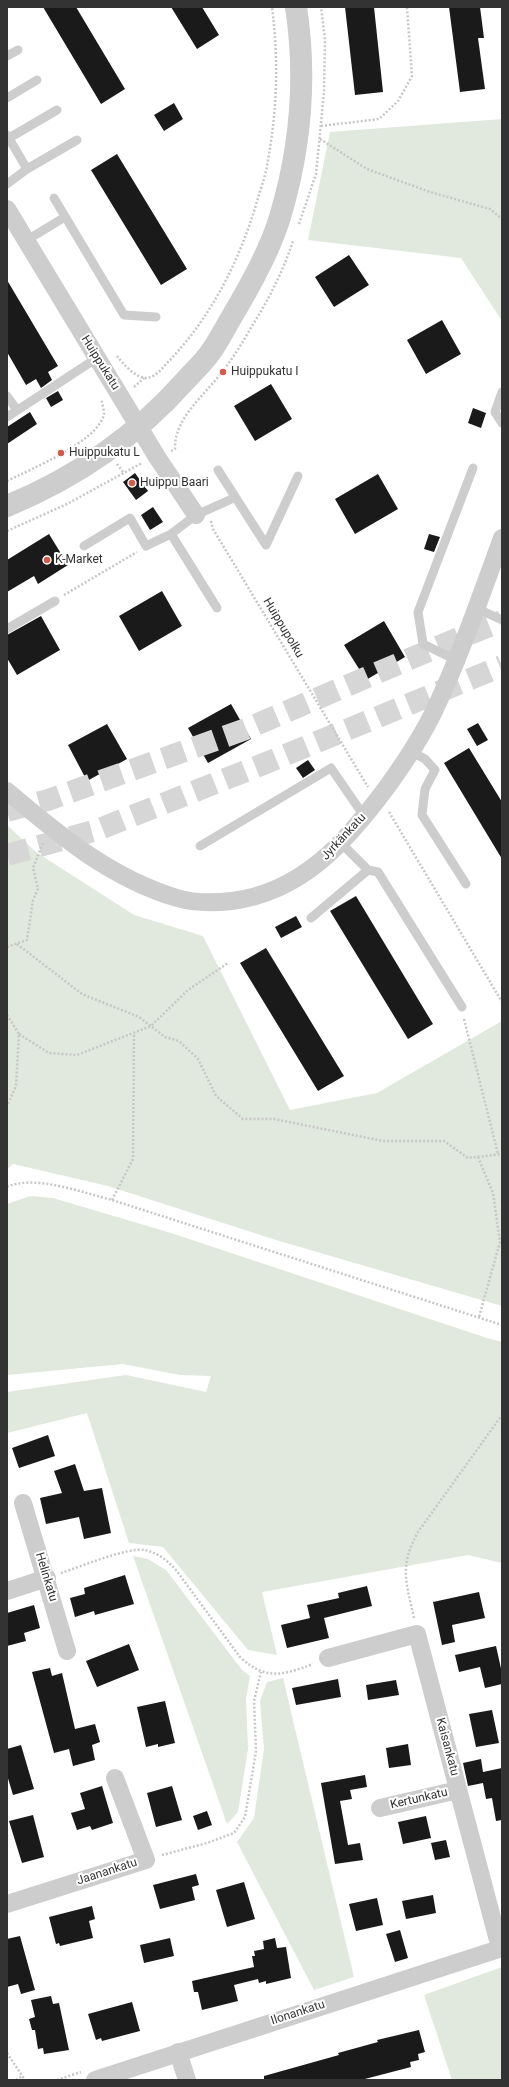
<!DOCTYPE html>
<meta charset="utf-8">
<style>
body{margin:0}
#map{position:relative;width:509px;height:2087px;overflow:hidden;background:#fff;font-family:Roboto,sans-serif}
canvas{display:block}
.frame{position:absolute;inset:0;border:8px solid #333;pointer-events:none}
</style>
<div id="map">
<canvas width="509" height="2087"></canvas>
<div class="frame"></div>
</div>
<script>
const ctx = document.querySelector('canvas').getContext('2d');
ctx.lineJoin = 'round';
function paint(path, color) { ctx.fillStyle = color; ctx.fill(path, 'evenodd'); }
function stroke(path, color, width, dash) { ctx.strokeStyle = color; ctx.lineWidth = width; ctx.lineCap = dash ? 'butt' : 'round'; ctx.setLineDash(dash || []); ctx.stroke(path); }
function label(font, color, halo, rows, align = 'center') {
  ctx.font = font + ' Roboto,sans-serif'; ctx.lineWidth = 4; ctx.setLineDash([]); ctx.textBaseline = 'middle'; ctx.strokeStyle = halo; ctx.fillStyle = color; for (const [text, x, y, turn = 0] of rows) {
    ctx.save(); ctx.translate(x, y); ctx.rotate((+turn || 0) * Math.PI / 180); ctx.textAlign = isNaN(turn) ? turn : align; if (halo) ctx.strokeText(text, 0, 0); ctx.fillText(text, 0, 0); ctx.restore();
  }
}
paint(new Path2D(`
 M502 119V321L461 258 308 240 330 132Z
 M7 825 36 852 134 915 203 936 290 1110 377 1093 502 1021V1306L276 1240 108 1186 13 1164 7 1169Z
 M30 1196 53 1198 171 1233 487 1338 502 1342V1563L468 1555 262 1592 277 1655 248 1650 163 1547 129 1543 87 1413 7 1433V1392L126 1375 206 1392 211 1376 180 1375 123 1364 7 1375V1204Z
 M133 1556 148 1559 166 1570 242 1670 250 1676 246 1699 248 1749 238 1812 227 1824Z
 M283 1678 354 1977 314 1990 237 1842 254 1818 264 1749 260 1701 267 1682Z
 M502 1967V2080H452L424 1995Z`), '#e1e8dd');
paint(new Path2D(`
 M43 7H76L125 89 101 104Z
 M171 7H202L219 35 197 49Z
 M345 7H374L383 92 355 95Z
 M449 7H480L484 38H478L485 89 460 92Z
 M174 103 183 119 164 131 154 115Z
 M117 154 187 269 161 285 91 170Z
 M349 255 369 285 334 307 315 277Z
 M7 280 58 366 48 372 52 380 41 388 36 379 26 385 7 352Z
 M442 320 461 354 426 374 407 340Z
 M271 384 292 419 255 441 234 406Z
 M58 391 63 400 51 407 46 398Z
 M473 408 486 413 481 428 468 423Z
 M30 412 37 424 7 444V427Z
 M135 473 148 491 136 500 123 482Z
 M378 474 398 509 355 534 335 499Z
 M153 507 163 522 150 530 141 515Z
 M49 534 68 565 38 584 34 576 7 592V560Z
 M429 534 440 537 434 552 424 549Z
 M162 591 182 626 139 651 119 616Z
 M41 616 60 650 17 675 7 658V635Z
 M384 621 405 657 366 680 344 645Z
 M231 704 251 739 208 763 188 728Z
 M478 723 488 740 477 746 467 729Z
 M107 724 127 759 87 781 68 745Z
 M469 748 502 802V859L444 763Z
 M308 760 315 770 303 778 296 768Z
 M356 896 433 1024 408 1039 330 911Z
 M296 916 302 927 281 938 275 927Z
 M266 948 344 1076 318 1091 240 963Z
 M48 1435 55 1456 19 1468 12 1448Z
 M75 1464 84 1491 102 1488 111 1533 84 1539 79 1517 46 1524 40 1498 62 1493 54 1471Z
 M125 1575 134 1604 95 1615 94 1611 75 1617 70 1598 85 1594 84 1588Z
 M367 1586 372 1606 324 1618 329 1638 287 1648 281 1625 310 1618 307 1605 339 1598 338 1593Z
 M479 1592 485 1618 452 1625 455 1642 442 1645 433 1602Z
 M34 1605 40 1628 24 1633 26 1641 7 1646V1613Z
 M129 1644 139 1670 97 1687 86 1661Z
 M496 1646 502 1673V1684L485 1688 480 1667 459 1672 455 1655Z
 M50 1668 52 1676 62 1673 75 1729 95 1724 100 1742 92 1745 95 1760 73 1766 69 1749 54 1753 32 1672Z
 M338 1679 341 1697 296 1705 292 1688Z
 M396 1680 399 1695 368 1700 366 1685Z
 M165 1701 175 1743 158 1747V1744L146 1747 137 1707Z
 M492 1710 499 1743 476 1747 469 1714Z
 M408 1744 411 1765 389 1768 386 1748Z
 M21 1745 34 1789 13 1795 7 1775V1749Z
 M481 1759 483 1772 502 1768V1820L496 1821 492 1798 486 1799 483 1783 468 1786 463 1763Z
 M365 1775 367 1787 350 1790 352 1799 340 1801 348 1845 360 1843 363 1860 335 1864 321 1783Z
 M102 1786 113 1823 92 1830 90 1826 77 1830 71 1813 85 1809 80 1793Z
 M172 1786 182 1820 156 1827 147 1793Z
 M207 1811 212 1825 198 1830 193 1816Z
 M33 1815 44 1857 22 1863 9 1821Z
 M426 1816 431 1838 403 1844 398 1822Z
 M446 1840 450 1857 435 1860 431 1843Z
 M196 1874 199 1885 192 1887 195 1900 160 1909 153 1885Z
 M244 1882 255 1919 227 1927 216 1890Z
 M433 1895 436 1913 406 1919 402 1901Z
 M377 1898 383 1925 356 1931 349 1904Z
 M92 1906 95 1919 89 1921 93 1938 60 1946 59 1943 56 1944 49 1917Z
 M400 1930 408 1958 395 1962 386 1934Z
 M20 1936 35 1990 21 1994 18 1984 7 1987V1939Z
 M170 1938 174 1956 144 1963 140 1945Z
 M275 1938 277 1948 286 1947 291 1978 266 1984V1981L259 1983 258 1979 234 1985 238 2001 202 2010 198 1992H194L192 1981 254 1967 252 1956H255L254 1951 264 1949 263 1941Z
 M51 1996 53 2004 59 2003 69 2050 44 2054 43 2048 38 2049 35 2030H32L29 2019 35 2017 31 2000Z
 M132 2002 140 2031 102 2041 101 2038 96 2040 88 2014Z
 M419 2030 425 2052 418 2054 419 2060 410 2062 411 2067 361 2080H264V2076L339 2055 338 2053 378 2042 377 2040Z`), '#1a1a1a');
stroke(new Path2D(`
 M7 811 48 800 246 729 447 643 502 621
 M7 855 97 830 261 765 502 666`), '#d6d6d6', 22, [22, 11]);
stroke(new Path2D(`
 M321 126 379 119 398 101 412 76 407 7
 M320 139 367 169 430 192 490 209 502 219
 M299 224 316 174 324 92 325 39 321 7
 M117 356C123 364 135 377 145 378 156 378 162 368 169 361 212 316 241 258 258 198 261 188 265 177 267 166 277 110 279 64 272 7
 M134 387 144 378
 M171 451 175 449C174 418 205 395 222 372 233 358 243 342 252 326 269 299 283 271 293 241
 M117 464 123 472
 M7 481C31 469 99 441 104 414 104 409 102 403 101 399
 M211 521 213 529 368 787
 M7 531 67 504 142 463
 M64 595 137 552
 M389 812 502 1002
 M17 944 82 994 139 1017 165 1037 179 1041 198 1059 216 1096 243 1119H274L383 1141H444L468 1158 502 1154
 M7 947 27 940 33 900 38 889 33 868 43 843
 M7 1015 19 1034 16 1086 7 1106
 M464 1019 498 1154
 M19 1034 49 1053 77 1055 151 1026 188 990 228 963
 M478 1157 493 1193 500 1242 479 1317
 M7 1187C34 1174 84 1193 112 1200L502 1325
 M112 1200 133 1159 134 1033
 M61 1573C80 1567 127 1547 145 1550 158 1553 167 1560 176 1570L240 1657C266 1681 283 1675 313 1664
 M414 1618C406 1581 399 1567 418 1532L502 1415
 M162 1855 207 1843 234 1833 245 1817 256 1751 254 1701 261 1672
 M7 2053 25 2080
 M16 2080 22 2076
 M57 2080 81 2072`), '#c7c7c7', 2.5, [2, 2]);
stroke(new Path2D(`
 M7 56 18 50
 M7 98 37 80
 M7 135 27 169
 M9 138 57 110
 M7 184 27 169 77 140
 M54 198 124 315 156 317
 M27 240 65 217
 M502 392 495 412 502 423
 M7 396 17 410
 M7 417 97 358
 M218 470 266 545 298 476
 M171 534 217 608
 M84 546 130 518 146 546 171 534 196 515 234 498
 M476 608 502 620
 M7 629 55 601
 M456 660 423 644 418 612 473 468
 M412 752 425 759 435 770 425 789 422 815 466 884
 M341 843 368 870 378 872 462 1007
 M200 846 331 768 364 816
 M311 918 368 870`), '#cdcdcd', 9);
stroke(new Path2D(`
 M7 209 157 457 196 515
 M7 791C59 835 110 878 177 898 194 903 214 903 232 901 302 892 347 841 387 787 405 762 422 737 435 709 461 654 481 595 502 538
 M23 1503 67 1651
 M7 1591 47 1578
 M328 1658 417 1634 500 1948
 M380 1808 458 1790
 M7 1904 146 1860 115 1778
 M178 2052 187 2080
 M95 2080 502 1948`), '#cdcdcd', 18);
stroke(new Path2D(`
 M7 506C75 478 136 436 185 381 193 372 203 363 210 353 218 342 224 330 231 318 249 288 270 251 280 217 301 147 307 79 296 7`), '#cdcdcd', 22);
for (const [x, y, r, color] of [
 [223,372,4,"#d35b4c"],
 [61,453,4,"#d35b4c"],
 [132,483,4,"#d35b4c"],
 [47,560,4,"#d35b4c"]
]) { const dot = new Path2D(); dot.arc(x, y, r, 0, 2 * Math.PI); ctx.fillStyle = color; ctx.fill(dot); stroke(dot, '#fff', 1.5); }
label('12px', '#333', '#fff', [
 ["Huippukatu",100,363,58],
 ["Huippupolku",283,628,59],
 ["Jyrkänkatu",344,837,-47],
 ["Helinkatu",46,1577,73],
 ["Kaisankatu",447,1747,75],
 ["Kertunkatu",419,1799,-13],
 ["Jaanankatu",107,1872,-18],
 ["Ilonankatu",298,2013,-18]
]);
label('12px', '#333', '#fff', [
 ["Huippukatu I",231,372],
 ["Huippukatu L",69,453],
 ["Huippu Baari",140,483],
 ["K-Market",55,560]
], 'left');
</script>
